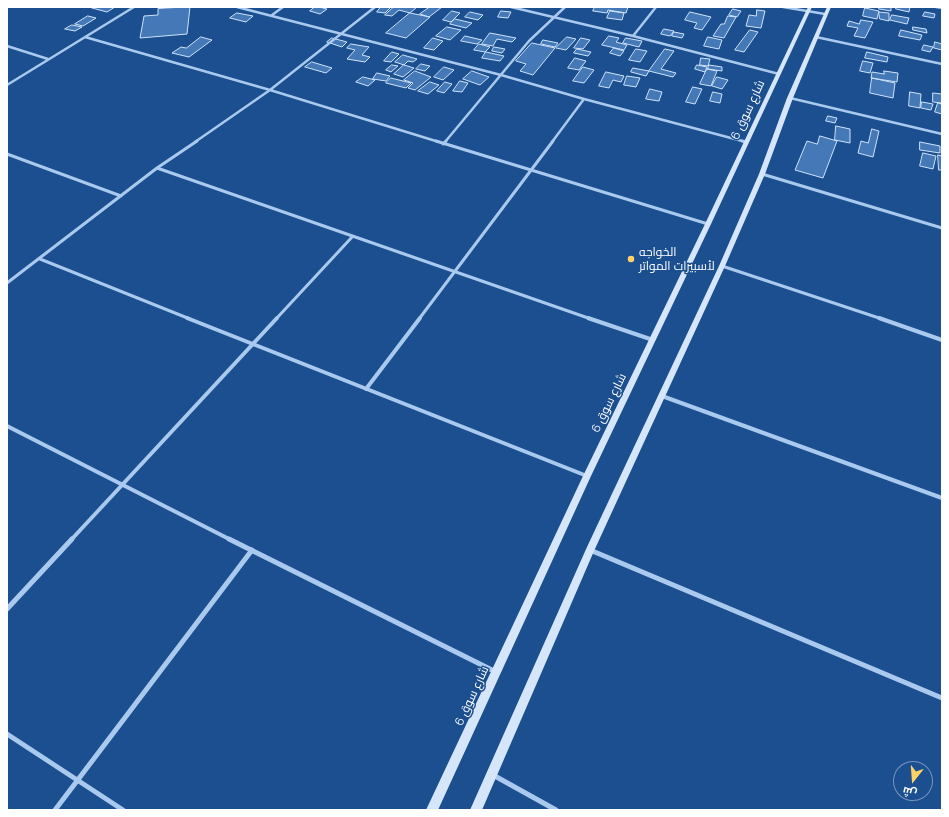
<!DOCTYPE html>
<meta charset="utf-8">
<style>
body{margin:0}
#map{position:relative;width:949px;height:817px;overflow:hidden;background:#1b4f8f;font-family:Raleway,Cairo,sans-serif}
canvas{display:block}
.frame{position:absolute;inset:0;border:8px solid #fff;pointer-events:none}
.north{position:absolute;left:893px;top:761px;width:40px;height:40px;box-sizing:border-box;background:#1b4f8f;border:1px solid #7695bc;border-radius:50%;rotate:197deg;font-size:11px;font-weight:700;line-height:16px;text-align:center;color:#fff}
.north::after{content:'';display:block;margin:auto;width:14px;height:18px;background:#ffd166;clip-path:polygon(50% 0,100% 100%,50% 72%,0 100%)}
</style>
<div id="map">
<canvas width="949" height="817"></canvas>
<div class="frame"></div>
<div class="north">ش</div>
</div>
<script>
const ctx = document.querySelector('canvas').getContext('2d');
ctx.lineJoin = 'round';
function paint(path, color) { ctx.fillStyle = color; ctx.fill(path, 'evenodd'); }
function stroke(path, color, width, dash) { ctx.strokeStyle = color; ctx.lineWidth = width; ctx.lineCap = dash ? 'butt' : 'round'; ctx.setLineDash(dash || []); ctx.stroke(path); }
function label(font, color, halo, rows, align = 'center') {
  ctx.font = font + ' Raleway,Cairo,sans-serif'; ctx.lineWidth = 3; ctx.setLineDash([]); ctx.textBaseline = 'middle'; ctx.strokeStyle = halo; ctx.fillStyle = color; for (const [text, x, y, turn = 0] of rows) {
    ctx.save(); ctx.translate(x, y); ctx.rotate((+turn || 0) * Math.PI / 180); ctx.textAlign = isNaN(turn) ? turn : align; if (halo) ctx.strokeText(text, 0, 0); ctx.fillText(text, 0, 0); ctx.restore();
  }
}
const building = new Path2D(`
 M94 7H115L107 12 92 8Z
 M190 7 187 34 140 38 144 16 158 15V9Z
 M315 7H319L327 9 320 14 310 11Z
 M381 7H387L390 8 385 13 377 12Z
 M394 7H417L410 13 399 10 392 16 385 15Z
 M430 7H442L429 17 420 14Z
 M595 7H628L626 13 608 10 607 13 593 11Z
 M879 7H891V11L879 9Z
 M896 7H910L909 12 896 9Z
 M865 8 879 11 877 19 863 16Z
 M733 9 741 11 737 17 729 15Z
 M757 10 765 11 761 28 746 26 749 15 756 16Z
 M452 11 460 13 451 22 443 20Z
 M501 11 511 12 508 18 498 17Z
 M610 11 624 13 622 20 607 18Z
 M470 12 483 15 478 20 465 17Z
 M690 12 711 17 702 30 694 28 697 23 685 20Z
 M879 12 889 13V21L880 19Z
 M925 12 935 14 934 18 923 16Z
 M237 13 253 16 246 22 230 18Z
 M410 13 430 17 406 38 386 33Z
 M892 15 909 18 907 24 890 20Z
 M88 16 96 18 83 26 75 24Z
 M728 16 736 17 724 38 713 36 721 24H724Z
 M455 19 472 23 466 28 450 24Z
 M861 20 873 22 865 38 854 36 858 28 847 26 849 21 859 24Z
 M72 25 82 27 75 31 65 29Z
 M447 27 461 30 450 40 436 36Z
 M913 27 926 29 927 33 913 30Z
 M664 29 674 31 670 36 661 34Z
 M750 30 758 32 744 52 735 50Z
 M901 30 922 35 920 40 899 36Z
 M674 32 684 34 682 38 672 36Z
 M490 33 516 38 512 42 497 39 493 46 482 44Z
 M465 36 482 40 477 44 461 41Z
 M609 36 619 38 616 42 627 45 624 50 602 45Z
 M201 37 212 40 189 57 172 53 181 47 186 48Z
 M567 37 576 39 566 50 556 48Z
 M708 37 722 40 719 49 704 46Z
 M332 38 347 42 342 47 327 42Z
 M433 38 443 41 434 50 424 48Z
 M581 38 590 40 583 49 574 48Z
 M626 38 642 41 639 47 623 43Z
 M543 40 558 43 555 47 541 44Z
 M935 42 942 44V50L934 48Z
 M532 43 555 48 533 75 520 71 526 64 516 61Z
 M351 44 369 47 362 55 370 57 365 62 347 59 355 50 347 48Z
 M479 44 490 47 485 52 474 50Z
 M924 45 933 47 930 52 922 50Z
 M494 47 505 49 502 53 492 51Z
 M614 48 624 51 620 56 610 53Z
 M577 49 591 52 588 56 574 53Z
 M636 49 647 51 640 62 629 60Z
 M665 49 674 51 661 69 676 73 673 77 649 71Z
 M392 52 399 54 391 62 384 61Z
 M486 52 504 56 500 61 482 58Z
 M867 52 888 57 887 62 865 58Z
 M403 55 417 59 413 62 408 61 404 65 395 62Z
 M575 58 586 61 579 70 568 68Z
 M701 58 710 59 708 66 700 65Z
 M863 61 873 63 870 73 860 71Z
 M312 62 332 68 326 73 305 67Z
 M421 64 430 66 425 71 416 69Z
 M392 65 398 66 391 72 386 70Z
 M404 65 414 68 403 77 394 74Z
 M697 65 707 67 705 72 695 69Z
 M709 65 722 67V71L708 69Z
 M444 67 454 70 443 80 434 77Z
 M583 67 594 70 584 83 573 81Z
 M633 68 649 71 646 76 631 72Z
 M707 69 717 71 711 86 700 84Z
 M415 71 431 77 415 90 408 88 413 83 404 80Z
 M472 71 489 77 480 85 463 79Z
 M884 71 898 73 897 82 871 78 872 72 884 74Z
 M606 72 624 76 621 82 613 80 609 88 599 86Z
 M377 73 390 76 386 81 373 79Z
 M627 76 640 78 636 87 624 85Z
 M363 77 375 80 368 86 356 82Z
 M717 77 728 80 722 89 712 86Z
 M391 78 411 83 406 88 386 83Z
 M872 78 895 83 893 98 870 93Z
 M460 81 468 83 462 92 453 91Z
 M430 82 439 85 428 94 418 91Z
 M445 82 452 84 444 93 437 91Z
 M693 87 702 89 695 104 686 102Z
 M650 89 662 92 659 101 646 99Z
 M713 92 722 94 720 103 710 101Z
 M910 92 921 94 920 108 909 106Z
 M933 93 942 94V103L933 102Z
 M922 102 933 104 931 110 921 108Z
 M938 103 942 104V114L935 112Z
 M828 116 837 118 835 123 826 121Z
 M836 126 850 129V143L835 140Z
 M872 129 879 131 873 157 858 153 861 141 868 143Z
 M820 136 837 141 823 178 795 170 807 141 817 144Z
 M920 142 940 146V153L920 150Z
 M923 153 936 156 933 169 920 166Z
 M938 155 942 156V170H939Z`);
paint(building, '#4478b7');
stroke(building, '#cfe3fa', 1);
stroke(new Path2D(`
 M237 7 501 75 584 99 746 142
 M511 7 633 36 779 74
 M783 7 825 14
 M936 7 942 8
 M272 15 283 7
 M633 36 656 7
 M85 37 270 90 439 142
 M816 37 942 64
 M7 46 48 59
 M7 85 134 7
 M790 98 942 134
 M195 142 270 90 375 7
 M445 142 529 41 565 7
 M552 142 584 99`), '#a9c9ee', 2.5);
stroke(new Path2D(`
 M436 141 708 224
 M742 141 747 142
 M443 144 446 141
 M7 154 121 196
 M157 168 591 319
 M762 174 942 228
 M40 259 190 319
 M722 266 882 319
 M7 283 157 168 197 141
 M276 319 353 236
 M419 319 553 141`), '#a9c9ee', 3);
stroke(new Path2D(`
 M187 318 587 476
 M588 318 653 340
 M879 318 942 340
 M366 389 420 318
 M662 396 942 498
 M7 426 231 540
 M71 540 277 318`), '#a9c9ee', 4);
stroke(new Path2D(`
 M229 539 496 672
 M590 550 942 698
 M7 609 72 539
 M7 734 123 810
 M493 775 556 810
 M55 810 252 550`), '#a9c9ee', 5);
paint(new Path2D(`
 M808 7H812L711 224 591 476 438 810H426L583 476 705 224Z
 M827 7H831L793 98 765 174 725 266 594 551 482 810H470L587 547 719 266 759 174 787 98Z`), '#d6e6fa');
for (const [x, y, r, color] of [
 [631,259,4,"#ffd166"]
]) { const dot = new Path2D(); dot.arc(x, y, r, 0, 2 * Math.PI); ctx.fillStyle = color; ctx.fill(dot); stroke(dot, '#1b4f8f', 1.5); }
label('12px', '#fff', '#1b4f8f', [
 ["شارع سوق 6",748,110,-65],
 ["شارع سوق 6",609,403,-64],
 ["شارع سوق 6",472,696,-65]
]);
label('12px', '#fff', '#1b4f8f', [
 ["الخواجه",639,252],
 ["لأسبيرات المواتر",639,266]
], 'left');
</script>
